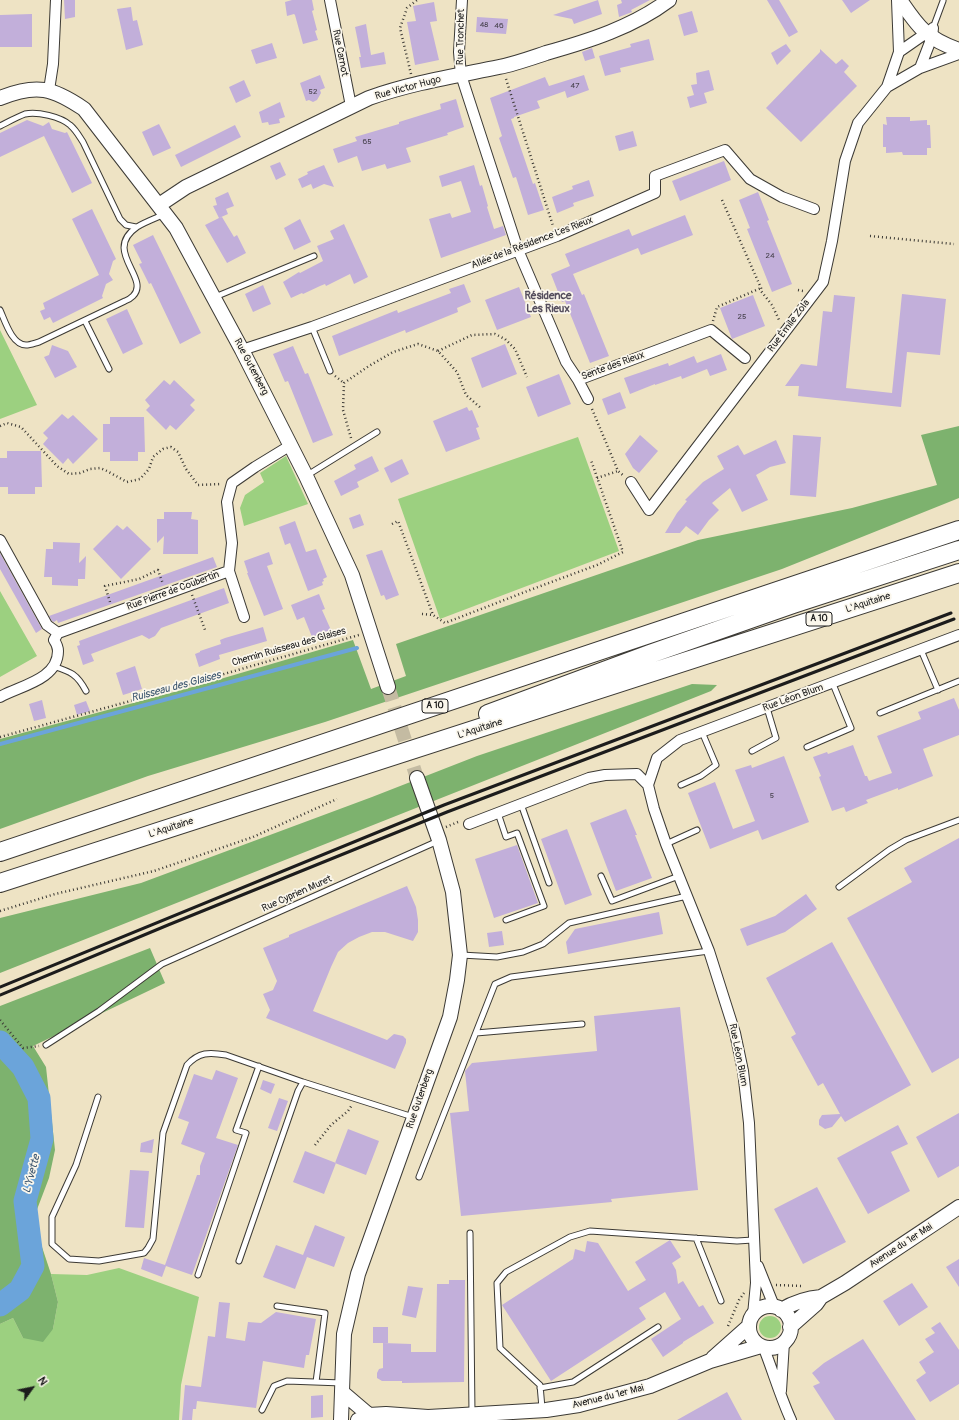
<!DOCTYPE html>
<meta charset="utf-8">
<style>
body{margin:0}
#map{position:relative;width:959px;height:1420px;overflow:hidden;background:#eee3c4;font-family:Pangolin,sans-serif}
canvas{display:block}
.north{position:absolute;left:12px;top:1368px;width:40px;height:40px;-webkit-text-stroke:3px #fbf7ec;paint-order:stroke;rotate:57deg;font-size:11px;font-weight:700;line-height:16px;text-align:center;color:#1c1c1c}
.north::after{content:'';display:block;margin:auto;width:14px;height:18px;background:#1c1c1c;clip-path:polygon(50% 0,100% 100%,50% 72%,0 100%)}
</style>
<div id="map">
<canvas width="959" height="1420"></canvas>
<div class="north">N</div>
</div>
<script>
const ctx = document.querySelector('canvas').getContext('2d');
ctx.lineJoin = 'round';
function paint(path, color) { ctx.fillStyle = color; ctx.fill(path, 'evenodd'); }
function stroke(path, color, width, dash) { ctx.strokeStyle = color; ctx.lineWidth = width; ctx.lineCap = dash ? 'butt' : 'round'; ctx.setLineDash(dash || []); ctx.stroke(path); }
function label(font, color, halo, rows, align = 'center') {
  ctx.font = font + ' Pangolin,sans-serif'; ctx.lineWidth = 3.5; ctx.setLineDash([]); ctx.textBaseline = 'middle'; ctx.strokeStyle = halo; ctx.fillStyle = color; for (const [text, x, y, turn = 0] of rows) {
    ctx.save(); ctx.translate(x, y); ctx.rotate((+turn || 0) * Math.PI / 180); ctx.textAlign = isNaN(turn) ? turn : align; if (halo) ctx.strokeText(text, 0, 0); ctx.fillText(text, 0, 0); ctx.restore();
  }
}
paint(new Path2D(`
 M0 330 37 405 0 419Z
 M578 437 619 551 440 619 398 499Z
 M286 456 308 504 244 526 240 508 245 495 264 482 260 473Z
 M0 591 37 656 0 677Z
 M119 1268 199 1297 181 1385 179 1420H0V1324L13 1318 23 1338 53 1329 58 1302 51 1274 87 1275Z
 M759 1327a11 11 0 1 1 22 0a11 11 0 1 1-22 0Z`), '#9cd080');
paint(new Path2D(`
 M959 426V498L782 569 325 722 148 776 0 829V739L200 685 353 640 371 689 406 676 396 644 698 540 852 508 937 485 921 435Z
 M692 684 717 685 711 691 0 973V918L141 883 372 797 477 756Z
 M150 948 165 983 33 1046 46 1067 55 1150 49 1178 33 1220 51 1274 58 1302 53 1329 43 1342 23 1338 13 1318 0 1324V1006Z`), '#7db26e');
stroke(new Path2D(`
 M0 744 357 648`), '#6ba4da', 4);
stroke(new Path2D(`
 M0 1042 23 1067 39 1098 42 1139 25 1201 33 1266 20 1290 0 1305`), '#6ba4da', 23);
paint(new Path2D(`
 M64 0H75V17L65 19Z
 M292 0H312L314 10 312 11 317 30 315 31 318 40 303 44 295 15 294 14 287 16 285 2Z
 M598 0 602 14 574 24 572 19 553 15Z
 M621 0H650L631 10 632 12 619 17 617 5 622 3Z
 M767 0H779L798 32 789 37Z
 M842 0H870L851 13Z
 M434 2 437 21 430 22 439 60 415 65 407 22 416 21 413 6Z
 M131 7 133 21 137 20 143 45 126 50 117 9Z
 M692 11 698 32 684 36 678 15Z
 M32 14V47H0V15Z
 M477 17 508 19 506 34 476 32Z
 M366 24 371 55 384 52 386 64 361 68 359 57H361L355 27Z
 M649 39 654 60 620 68 621 72 605 76 599 56 631 47 630 44Z
 M272 43 277 58 256 64 251 50Z
 M786 44 791 51 777 65 771 53Z
 M592 48 595 58 585 61 582 52Z
 M820 49 836 64 842 59 849 66 844 72 857 86 801 142 766 108 820 52Z
 M709 70 714 90 704 93 707 103 690 108 687 97 694 95 691 85 697 84 696 73Z
 M320 75 325 88 320 90 321 93 317 100 313 102 309 100 306 101 300 83Z
 M584 75 589 90 567 98 565 91 537 101 540 108 514 117V118L511 119 533 184 535 183 544 210 528 215 516 177 513 178 499 138 502 136 490 98 545 77 549 86Z
 M244 80 251 96 236 103 229 87Z
 M456 99 464 127 447 133 448 135 406 148 411 162 387 169 385 164 362 171 357 156 338 163 333 149 357 141 355 137 399 124V122L441 109 440 104Z
 M280 102 285 117 279 119 280 123 269 125 268 122 262 123 259 112Z
 M886 117H910V121L927 120V125H930L931 148H927V155H903L902 152 886 153V147H883V124L887 125Z
 M27 120 43 126 49 122 52 129 65 133 67 132 92 183 72 193 44 136 0 157V133Z
 M159 124 171 148 153 156 142 132Z
 M235 125 241 137 181 167 175 155Z
 M633 131 637 146 619 151 615 136Z
 M724 161 731 180 680 201 672 181Z
 M280 162 286 175 276 180 270 166Z
 M324 165 334 187 324 184 313 189 311 184 302 188 298 179 308 174 307 172Z
 M474 165 480 186 482 185 488 206 487 207 494 229 503 226 506 235 441 258 429 219 450 213 452 218 471 212 461 181 442 187 439 176Z
 M589 180 594 196 573 203 574 206 557 213 552 197 573 189 572 186Z
 M228 192 234 206 226 209 228 214 219 218 222 217 234 237 237 235 246 253 227 263 205 225 219 218 213 206 217 205 215 198Z
 M758 192 769 220 767 221 792 284 772 292 747 229 750 228 739 200Z
 M92 209 116 259 113 261 109 274 113 280 106 284 102 296 103 298 53 323 50 317 44 320 40 311 45 309 43 303 99 275 72 219Z
 M685 215 693 235 641 255 638 248 573 274 582 295 584 294 609 356 590 363 565 301 562 302 551 274 570 266 565 254 629 229 632 236Z
 M300 219 311 242 294 250 284 228Z
 M344 224 368 277 354 284 350 274 326 286 325 284 320 286 303 294 302 293 291 298 283 282 299 272 300 273 323 261 317 246 334 239 330 231Z
 M153 235 201 333 180 344 151 283 149 284 139 264 142 263 133 245Z
 M464 284 471 302 457 308 458 312 406 333 405 330 339 356 332 336 397 310 398 313 451 293 449 289Z
 M263 285 271 304 253 312 245 294Z
 M519 287 531 317 497 330 485 300Z
 M902 294 946 299 940 355 907 352 901 407 798 396 799 386H785L801 364 817 366 823 311 832 312 834 295 855 297 846 388 892 393Z
 M753 295 765 326 732 339 720 308Z
 M127 309 143 344 123 354 106 319Z
 M505 344 517 374 482 388 471 358Z
 M52 345 68 351 77 367 55 378 44 357 49 355Z
 M293 346 305 374 308 373 333 435 313 443 288 381 285 382 273 354Z
 M721 354 727 370 710 376 707 369 682 379 681 376 655 385V384L630 394 624 378 668 363 669 366 694 356 697 363Z
 M559 374 571 404 538 417 526 387Z
 M164 380 170 385 174 380 195 400 190 405 195 410 176 430 170 425 166 430 146 410 150 406 145 400Z
 M620 392 626 408 608 415 602 399Z
 M467 407 469 411 472 410 479 427 476 428 480 439 446 452 433 421Z
 M62 414 68 419 73 415 98 439 73 464 68 458 63 464 43 444 48 438 43 433Z
 M110 417H144L145 452H138V461H110V452H103V424H110Z
 M640 435 658 451 639 473 633 468 625 454Z
 M793 435 821 437 816 497 790 495Z
 M776 440 786 463 770 467 756 475 768 500 742 512 730 488 712 503 719 510 709 520 698 535 686 526 680 533H665L677 513 687 501 685 500 703 482 724 469 717 456 738 445 744 455Z
 M7 451H41L42 487H35V494H8V487H0V458H7Z
 M372 456 379 471 357 482 359 487 341 496 334 481 356 469 354 465Z
 M402 459 409 474 391 483 384 468Z
 M164 512H192L191 519 198 520V554H163L164 536 157 543V519H164Z
 M360 514 364 525 353 529 349 518Z
 M295 521 306 552 316 549 327 577 323 579 324 581 322 582 323 585 308 591 290 543 285 545 279 527Z
 M117 525 123 530 127 526 151 549 121 579 93 549Z
 M53 542 80 543 79 563 86 556 85 579H78V586L52 585V577H44L46 549H53Z
 M382 550 399 595 386 600 384 595 381 596 366 555Z
 M269 552 273 564 267 566 283 609 264 616 247 573H248L244 561Z
 M0 553 42 629 36 633 0 569Z
 M213 557 217 567 109 605 58 623 57 620 54 622 52 621 49 616Z
 M224 588 229 603 161 628 155 636 149 639 142 635 91 654 94 661 83 665 77 646 80 645 79 641Z
 M319 594 325 609 322 610 331 630 312 637 304 617 297 620 291 605Z
 M263 627 267 641 219 655 220 659 199 667 195 654 200 652V651L221 644 220 640 225 638Z
 M135 666 142 689 123 695 116 673Z
 M954 698 959 710V735L923 749 933 776 898 790V788L866 800 868 803 846 812 844 807 832 811 819 777 821 776 813 757 827 752 828 754 853 745 865 776H867L869 781 892 773 877 736 921 719 918 712Z
 M42 700 46 718 34 721 29 704Z
 M86 701 90 711 77 715 74 705Z
 M784 756 809 822 762 840 758 830 710 849 688 793 715 782 733 829 755 821 735 770 751 765 752 768Z
 M626 809 637 835H635L652 878 616 891 590 823Z
 M567 829 592 895 565 905 541 839Z
 M959 838V1058L932 1073 847 918 912 882 904 868Z
 M517 845 538 903 494 918 475 859Z
 M407 886 416 907 418 920V932L413 941 385 932H372L359 937 348 943 338 952 331 967 313 1011 387 1040 394 1034 403 1036 406 1039V1043L395 1069 266 1018 270 1010 263 994 273 990 277 981 263 948 289 937V935Z
 M806 894 817 909 785 932 747 946 740 929 775 916Z
 M659 912 663 934 568 954 566 942 575 929Z
 M502 931 504 945 489 947 487 933Z
 M832 942 911 1085 845 1122 841 1116 832 1127 825 1129 819 1125V1120L822 1115 840 1114 823 1083 818 1086 791 1037 796 1034 766 978Z
 M680 1007 698 1190 611 1199 612 1202 461 1216 450 1113 469 1111 465 1071 472 1063 597 1051 594 1016Z
 M216 1070 238 1078 216 1138 238 1145 192 1275 166 1266 162 1277 141 1269 144 1258 165 1265 197 1175H200V1166L205 1153 181 1144 189 1122 178 1118 194 1074 212 1080Z
 M263 1080 275 1084 271 1094 260 1089Z
 M279 1098 288 1101 277 1131 268 1128Z
 M959 1113V1166L938 1178 916 1137Z
 M898 1125 908 1144 891 1152 910 1191 868 1214 837 1158Z
 M348 1129 379 1141 366 1175 335 1163Z
 M154 1139 152 1153 140 1152 141 1143Z
 M305 1151 336 1163 324 1194 293 1182Z
 M130 1170 149 1171 144 1228 125 1227Z
 M817 1187 846 1242 803 1264 774 1209Z
 M315 1225 345 1237 334 1267 307 1257 295 1289 263 1277 276 1245 303 1255Z
 M670 1240 681 1257 672 1263 676 1270 678 1284 683 1281 699 1307 703 1305 714 1323 683 1342V1343L663 1357 651 1339 681 1319 665 1292 639 1308 646 1319 551 1381 502 1305 573 1259 575 1249 585 1252 587 1241 598 1243 628 1291 646 1280 635 1262Z
 M959 1259V1287L946 1267Z
 M449 1280H465L464 1382 402 1383V1381H382L377 1378V1373L379 1369 383 1368V1343L411 1344V1352H436L437 1284H449Z
 M912 1283 928 1307 899 1326 883 1301Z
 M408 1286 423 1288 416 1318 402 1315Z
 M219 1302 230 1303 226 1338 245 1341 248 1322 261 1323 276 1312 316 1319 309 1355H306L304 1368 263 1361 256 1408 197 1401 196 1409H193L192 1420H182L185 1385 201 1387 208 1336 215 1337Z
 M940 1322 959 1350V1384L930 1402 916 1380 926 1373 919 1362 934 1352 925 1339 935 1333 931 1328Z
 M373 1327H388V1343H373Z
 M863 1339 916 1420H835L813 1386 820 1383 812 1373 824 1363Z
 M727 1392 742 1420H677Z
 M323 1395V1417L311 1418V1396Z`), '#c2afda');
stroke(new Path2D(`
 M388 687 417 778`), '#c4bba2', 14, [14, 7]);
const lane = new Path2D(`
 M933 28 943 1
 M0 126C8 122 17 117 25 114 37 111 61 117 70 125 76 130 79 136 83 142L120 219 126 225 136 227
 M215 297 314 256
 M0 310C5 321 12 345 26 345 30 345 35 343 39 342L125 301C128 300 131 298 133 296 151 278 102 251 137 227 145 222 156 218 165 214
 M85 321 109 369
 M312 327 330 371
 M306 476 377 432
 M921 650 938 690
 M53 666C71 672 77 674 86 691
 M880 713 959 681
 M807 747 851 728 833 684
 M752 751 776 738 767 708
 M681 785 701 776 716 765 702 732
 M521 804 549 883
 M498 813 506 837 517 833 544 906 506 920
 M666 844 697 830
 M601 876 612 901 679 876
 M839 887 889 850 906 840 959 820
 M461 955 497 957 523 952 543 944 569 923 687 896
 M476 1033 582 1024
 M46 1045 99 1011 162 964 438 841
 M98 1097 76 1165 52 1217V1244L69 1259 99 1261 144 1253 148 1248 153 1239 163 1133 187 1065C199 1052 209 1052 226 1055L303 1082
 M419 1177 495 984 511 977 709 951
 M470 1233 472 1414
 M696 1238 721 1301
 M239 1261 298 1091 303 1082 413 1117
 M198 1275 246 1133 236 1130 259 1066
 M277 1306 325 1313 316 1382
 M540 1388 573 1382 658 1327
 M542 1408 540 1385 500 1348 497 1283 506 1272 570 1237 590 1231 737 1241 753 1240
 M262 1410 274 1386 287 1381 342 1383`);
const street = new Path2D(`
 M330 0 351 106
 M462 0 459 52 461 75 518 250 566 362 578 380 588 399
 M899 52 932 29
 M920 68 932 37 933 28
 M887 87 920 68 959 54
 M49 90 53 64 56 0
 M242 350 312 327 557 236 655 193V176L725 150 750 179 782 197 814 209
 M578 380 711 330 745 358
 M631 482 649 510 823 282 832 241 845 161 858 123 887 87 899 52 897 0
 M0 540 47 625 58 633 229 571 232 543 227 502 232 483 255 467 291 445
 M229 571 244 617
 M0 697C19 686 58 680 58 651 58 648 56 643 54 640L58 633
 M469 824 589 778 605 775 637 774 648 785
 M758 1266 774 1306
 M753 1315 756 1283 749 1123 743 1071 735 1033 709 951 666 844 654 809 648 785 657 758 680 740 959 635
 M763 1346C773 1371 780 1396 791 1420
 M781 1391 784 1342`);
const secondary = new Path2D(`
 M900 0C918 27 927 39 959 50
 M0 98C37 83 53 88 84 109L176 228 242 350 306 476 352 575 388 687
 M159 205 186 187 369 98C411 83 455 76 499 67 515 64 531 58 546 53 589 41 633 27 669 0
 M749 1327a21 21 0 1 1 42 0a21 21 0 1 1-42 0Z
 M781 1310C793 1303 808 1298 821 1297
 M790 1327 816 1304 821 1297 845 1283 959 1207
 M713 1358 749 1326
 M342 1392 369 1415
 M341 1420 344 1334 358 1274 450 1017 457 980 460 955 453 892 439 840 417 778
 M358 1420 369 1415 386 1414 428 1417 446 1416 546 1410 579 1405 650 1386 710 1361 761 1346`);
const highway = new Path2D(`
 M488 714 650 654 793 604 959 550
 M0 852 959 530
 M0 883 959 573`);
stroke(lane, '#3c3a35', 7);
stroke(street, '#3c3a35', 12);
stroke(secondary, '#3c3a35', 16);
stroke(highway, '#3c3a35', 20);
stroke(new Path2D(`
 M411 74 400 28 407 8 417 0
 M506 79 553 226
 M722 200 761 288V291L772 305 780 322
 M870 236 954 244
 M798 290 803 291
 M713 321 717 307 761 288
 M438 351 472 335 495 334 505 339 515 349 527 377
 M335 376 344 383
 M592 409 618 471 624 476
 M0 426 7 423 21 427 57 466 69 474 80 473 90 469 100 468 107 471 127 482 140 479 149 469 153 457 163 449 171 447 178 452 186 469 198 485 222 484
 M351 438 343 410 344 383 369 366 393 352 418 344 438 351 457 372 466 395 482 409
 M597 478 618 471
 M392 524 398 521 433 615
 M192 595 205 630
 M110 602 105 586 139 579 158 570 163 584
 M422 614 433 615 445 623 530 590 597 565 623 552 591 460
 M0 737 134 700 359 635
 M446 827 458 822
 M0 911 55 894 154 871 253 837 337 799
 M0 1020 23 1048 39 1046
 M315 1145 331 1125 348 1111 352 1105
 M776 1285 803 1286
 M728 1326 739 1300 744 1293`), '#3c3a35', 2.5, [1, 3]);
stroke(lane, '#fff', 5);
stroke(street, '#fff', 10);
stroke(secondary, '#fff', 14);
stroke(highway, '#fff', 18);
stroke(new Path2D(`
 M0 987 444 805 951 613
 M0 995 168 925 447 812 954 619`), '#1c1c1c', 3);
label('8px', '#46414c', null, [
 ["48",484,25],
 ["46",499,26],
 ["47",575,86],
 ["52",313,92],
 ["65",367,142],
 ["24",770,256],
 ["25",742,317],
 ["5",772,796]
]);
for (const [x, y, w] of [
 [819,619,26],
 [435,706,26]
]) { const box = new Path2D(); box.roundRect(x - w / 2, y - 7, w, 14, 3); ctx.fillStyle = '#fbf7ec'; ctx.fill(box); stroke(box, '#1c1c1c', 1); }
label('bold 9px', '#1c1c1c', null, [
 ["A 10",819,619],
 ["A 10",435,706]
]);
label('10px', '#1c1c1c', '#fbf7ec', [
 ["Rue Tronchet",461,37,-89],
 ["Rue Carnot",340,53,79],
 ["Rue Victor Hugo",408,88,-15],
 ["Allée de la Résidence Les Rieux",532,243,-21],
 ["Rue Émile Zola",789,326,-53],
 ["Sente des Rieux",613,366,-20],
 ["Rue Gutenberg",251,367,62],
 ["Rue Pierre de Coubertin",173,591,-20],
 ["L'Aquitaine",868,603,-18],
 ["Chemin Ruisseau des Glaises",289,647,-16],
 ["Rue Léon Blum",793,698,-20],
 ["L'Aquitaine",480,729,-18],
 ["L'Aquitaine",171,828,-18],
 ["Rue Cyprien Muret",297,894,-24],
 ["Rue Léon Blum",738,1055,79],
 ["Rue Gutenberg",420,1099,-71],
 ["Avenue du 1er Mai",901,1246,-33],
 ["Avenue du 1er Mai",608,1397,-14]
]);
label('bold 11px', '#564f5e', '#fbf7ec', [
 ["Résidence",548,296],
 ["Les Rieux",548,309]
]);
label('italic 11px', '#405971', '#fbf7ec', [
 ["Ruisseau des Glaises",176,687,-15],
 ["L'Yvette",32,1174,-75]
]);
</script>
